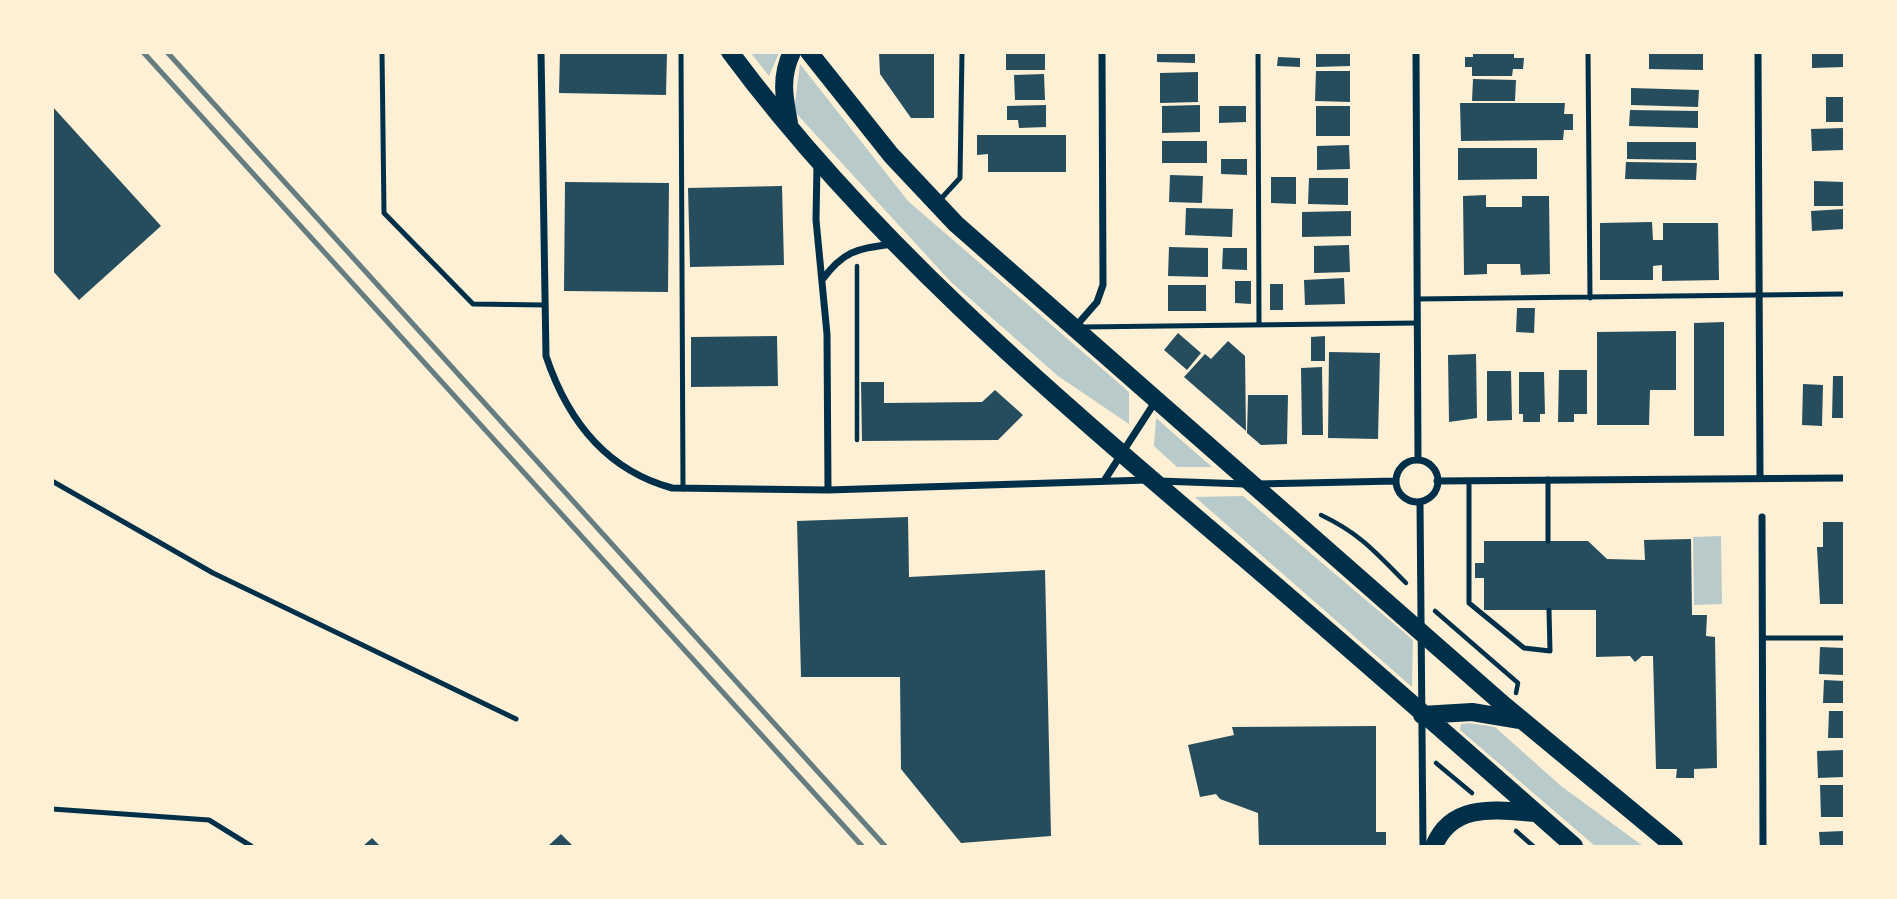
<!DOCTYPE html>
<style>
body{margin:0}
#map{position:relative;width:1897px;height:899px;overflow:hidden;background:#fdf0d5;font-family:"Sofia Sans Condensed",sans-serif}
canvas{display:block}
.frame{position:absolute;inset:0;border:54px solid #fdf0d5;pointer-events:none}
</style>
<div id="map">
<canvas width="1897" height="899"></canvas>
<div class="frame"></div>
</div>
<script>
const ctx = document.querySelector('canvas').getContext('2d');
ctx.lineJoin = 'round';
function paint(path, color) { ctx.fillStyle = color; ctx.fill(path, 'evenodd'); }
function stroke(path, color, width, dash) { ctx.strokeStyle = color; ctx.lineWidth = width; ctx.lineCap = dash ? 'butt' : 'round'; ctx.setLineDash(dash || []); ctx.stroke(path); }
paint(new Path2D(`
 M751 53H779L769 76Z
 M800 64 908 201 1129 392V424L1058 376 951 282 794 111Z
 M1156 418 1212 467H1177L1154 446Z
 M1243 496 1413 640 1412 687 1195 497Z
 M1721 536 1722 604 1694 605 1693 537Z
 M1469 723 1495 727 1561 786 1643 846H1595L1460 730 1461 724Z`), '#b9caca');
paint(new Path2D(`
 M560 52H667L666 95 559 93Z
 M879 52H934V118H911L880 74Z
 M1006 52H1045V70H1006Z
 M1157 52H1195V63L1157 62Z
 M1316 52H1350V66L1316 67Z
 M1473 52H1514V58H1524L1523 69H1513L1512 76H1472V67H1465V57H1473Z
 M1649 52H1703V70L1649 69Z
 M1812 52H1844V67L1812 68Z
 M1278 57 1300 58V67L1277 66Z
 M1316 71H1350V102L1315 101Z
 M1198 72V102L1160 103V73Z
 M1044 74 1045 100H1015L1014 75Z
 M1473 79 1516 80 1515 101H1472Z
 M1631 88 1699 90 1698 107 1631 105Z
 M1826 97H1844V122H1826Z
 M1460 103H1565L1564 114H1573V130H1564L1563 140 1461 141Z
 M1046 105V127L1019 128 1018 120H1007V106Z
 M1200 105V132L1162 133V106Z
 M52 106 161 226 79 300 52 270Z
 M1219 106H1246V122L1219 123Z
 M1316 106H1350V136H1316Z
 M1630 110 1698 111V128L1629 126Z
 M1844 128V150L1812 151 1811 129Z
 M977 135H1066V172H988V154L977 155Z
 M1162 141H1207V163H1162Z
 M1627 142H1696V160L1627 159Z
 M1349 145 1350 169 1317 170V146Z
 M1458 148H1537V179L1458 180Z
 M1221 159H1247V175L1221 174Z
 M1626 162 1697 163 1696 180 1625 179Z
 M1170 175 1203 176 1202 203 1169 202Z
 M1271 177H1296V204L1271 203Z
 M1309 178H1348V205L1308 204Z
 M1814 181 1844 182V206H1814Z
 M565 182 669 183 668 292 564 291Z
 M782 186 784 265 690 267 688 188Z
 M1486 195V207H1522V196H1549L1550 274 1521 275 1520 264H1487V274L1464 275 1463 196Z
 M1186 208 1233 209 1232 237 1185 235Z
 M1844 209V229L1812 231 1811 211Z
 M1351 211V236L1302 237V212Z
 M1652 222 1653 240H1663V223H1718L1719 280 1662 281V265L1653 266V280H1600V223Z
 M1349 245 1350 272 1314 273V246Z
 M1169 247 1208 248V277L1168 276Z
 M1223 248H1247V270L1222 269Z
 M1344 278 1345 304 1305 305 1304 280Z
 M1235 281H1251V304L1235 303Z
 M1270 284H1283V310H1270Z
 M1168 285H1206V311H1168Z
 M1517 308H1535L1534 333 1516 332Z
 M1724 322V436H1694V323Z
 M1676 331V390H1650L1649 425H1597V332Z
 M1178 333 1201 353 1187 370 1164 350Z
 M777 336 778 386 691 387V337Z
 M1325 336V361H1311V337Z
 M1228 341 1245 356 1246 431 1184 377 1205 354 1211 359Z
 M1329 352 1380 353 1378 439 1328 438Z
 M1476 354 1477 418 1449 422 1448 355Z
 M1322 367 1323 435H1302L1301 368Z
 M1559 370H1587V414H1574V422H1558Z
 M1487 371H1511L1512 420 1487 421Z
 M1519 372H1544L1545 414H1540V422H1523V414H1519Z
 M1833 376H1844V418H1832Z
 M861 382H884V403L982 402 995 390 1023 415 998 440 862 441Z
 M1803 384 1823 385 1822 426 1802 425Z
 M1248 395H1288L1287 444 1261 445 1247 433Z
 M908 517 909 577 1045 570 1051 836 961 843 901 769 900 677H801L797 521Z
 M1823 522H1844V604H1820L1817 547H1823Z
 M1691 539 1692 615H1707L1706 636 1715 637 1717 768 1694 769V778H1676L1677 769H1656L1653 656H1642L1635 662 1630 656 1596 657V610H1484V578H1475V563H1484V541H1588L1607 559 1645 560 1644 540Z
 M1820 647 1844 648V675L1819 674Z
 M1824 680 1844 681V703H1823Z
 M1829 711H1844V738H1828Z
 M1376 726V832H1386V846H1259L1258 813 1220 799 1216 794 1200 797 1188 745 1234 735 1232 727Z
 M1844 750V777L1818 778 1817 751Z
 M1820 785H1844V817H1821Z
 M1844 831V846H1820L1819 832Z
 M561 834 573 846H548Z
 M372 838 380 846H363Z`), '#264d5e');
stroke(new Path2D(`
 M857 266V440
 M1321 515C1361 534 1376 553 1406 583
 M1435 611 1518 683 1516 693
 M1436 763 1472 793
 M1516 831 1533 846`), '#003049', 4.5);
stroke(new Path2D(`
 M382 52 384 213 473 304 545 305
 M681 52 683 489
 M1258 52 1259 324
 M1588 52 1590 298
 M938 202 960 178 962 52
 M1417 299 1844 294
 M1082 327 1417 323
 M1548 479V541
 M52 481 213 573 516 719
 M1469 481V603L1524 648 1550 651 1549 610
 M1762 638H1844
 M52 809 209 820 251 846`), '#003049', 5);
stroke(new Path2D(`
 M541 52 546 356C567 419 606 470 672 488L828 490 1147 480
 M1416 52 1418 460
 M1758 52 1760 477
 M817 164 816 220 827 334 828 490
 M822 280C844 250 857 249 892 244
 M1076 326 1097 302 1103 285 1102 52
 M1396 481a21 21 0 1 1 42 0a21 21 0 1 1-42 0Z
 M1104 481 1155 402
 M1159 481 1245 484
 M1437 481 1844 478
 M1257 484 1396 481
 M1420 502 1423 846
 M1762 517 1763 846`), '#003049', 7);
stroke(new Path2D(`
 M730 52C874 246 1062 403 1245 559 1355 653 1465 750 1574 846
 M809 52 891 155 956 224 1505 706 1674 846
 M789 123C784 97 780 77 792 52
 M1422 715 1472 712 1520 720
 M1434 846C1452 802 1497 810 1536 813`), '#003049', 18);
stroke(new Path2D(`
 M143 52 862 846
 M167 52 885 846`), '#657d81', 5);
</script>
